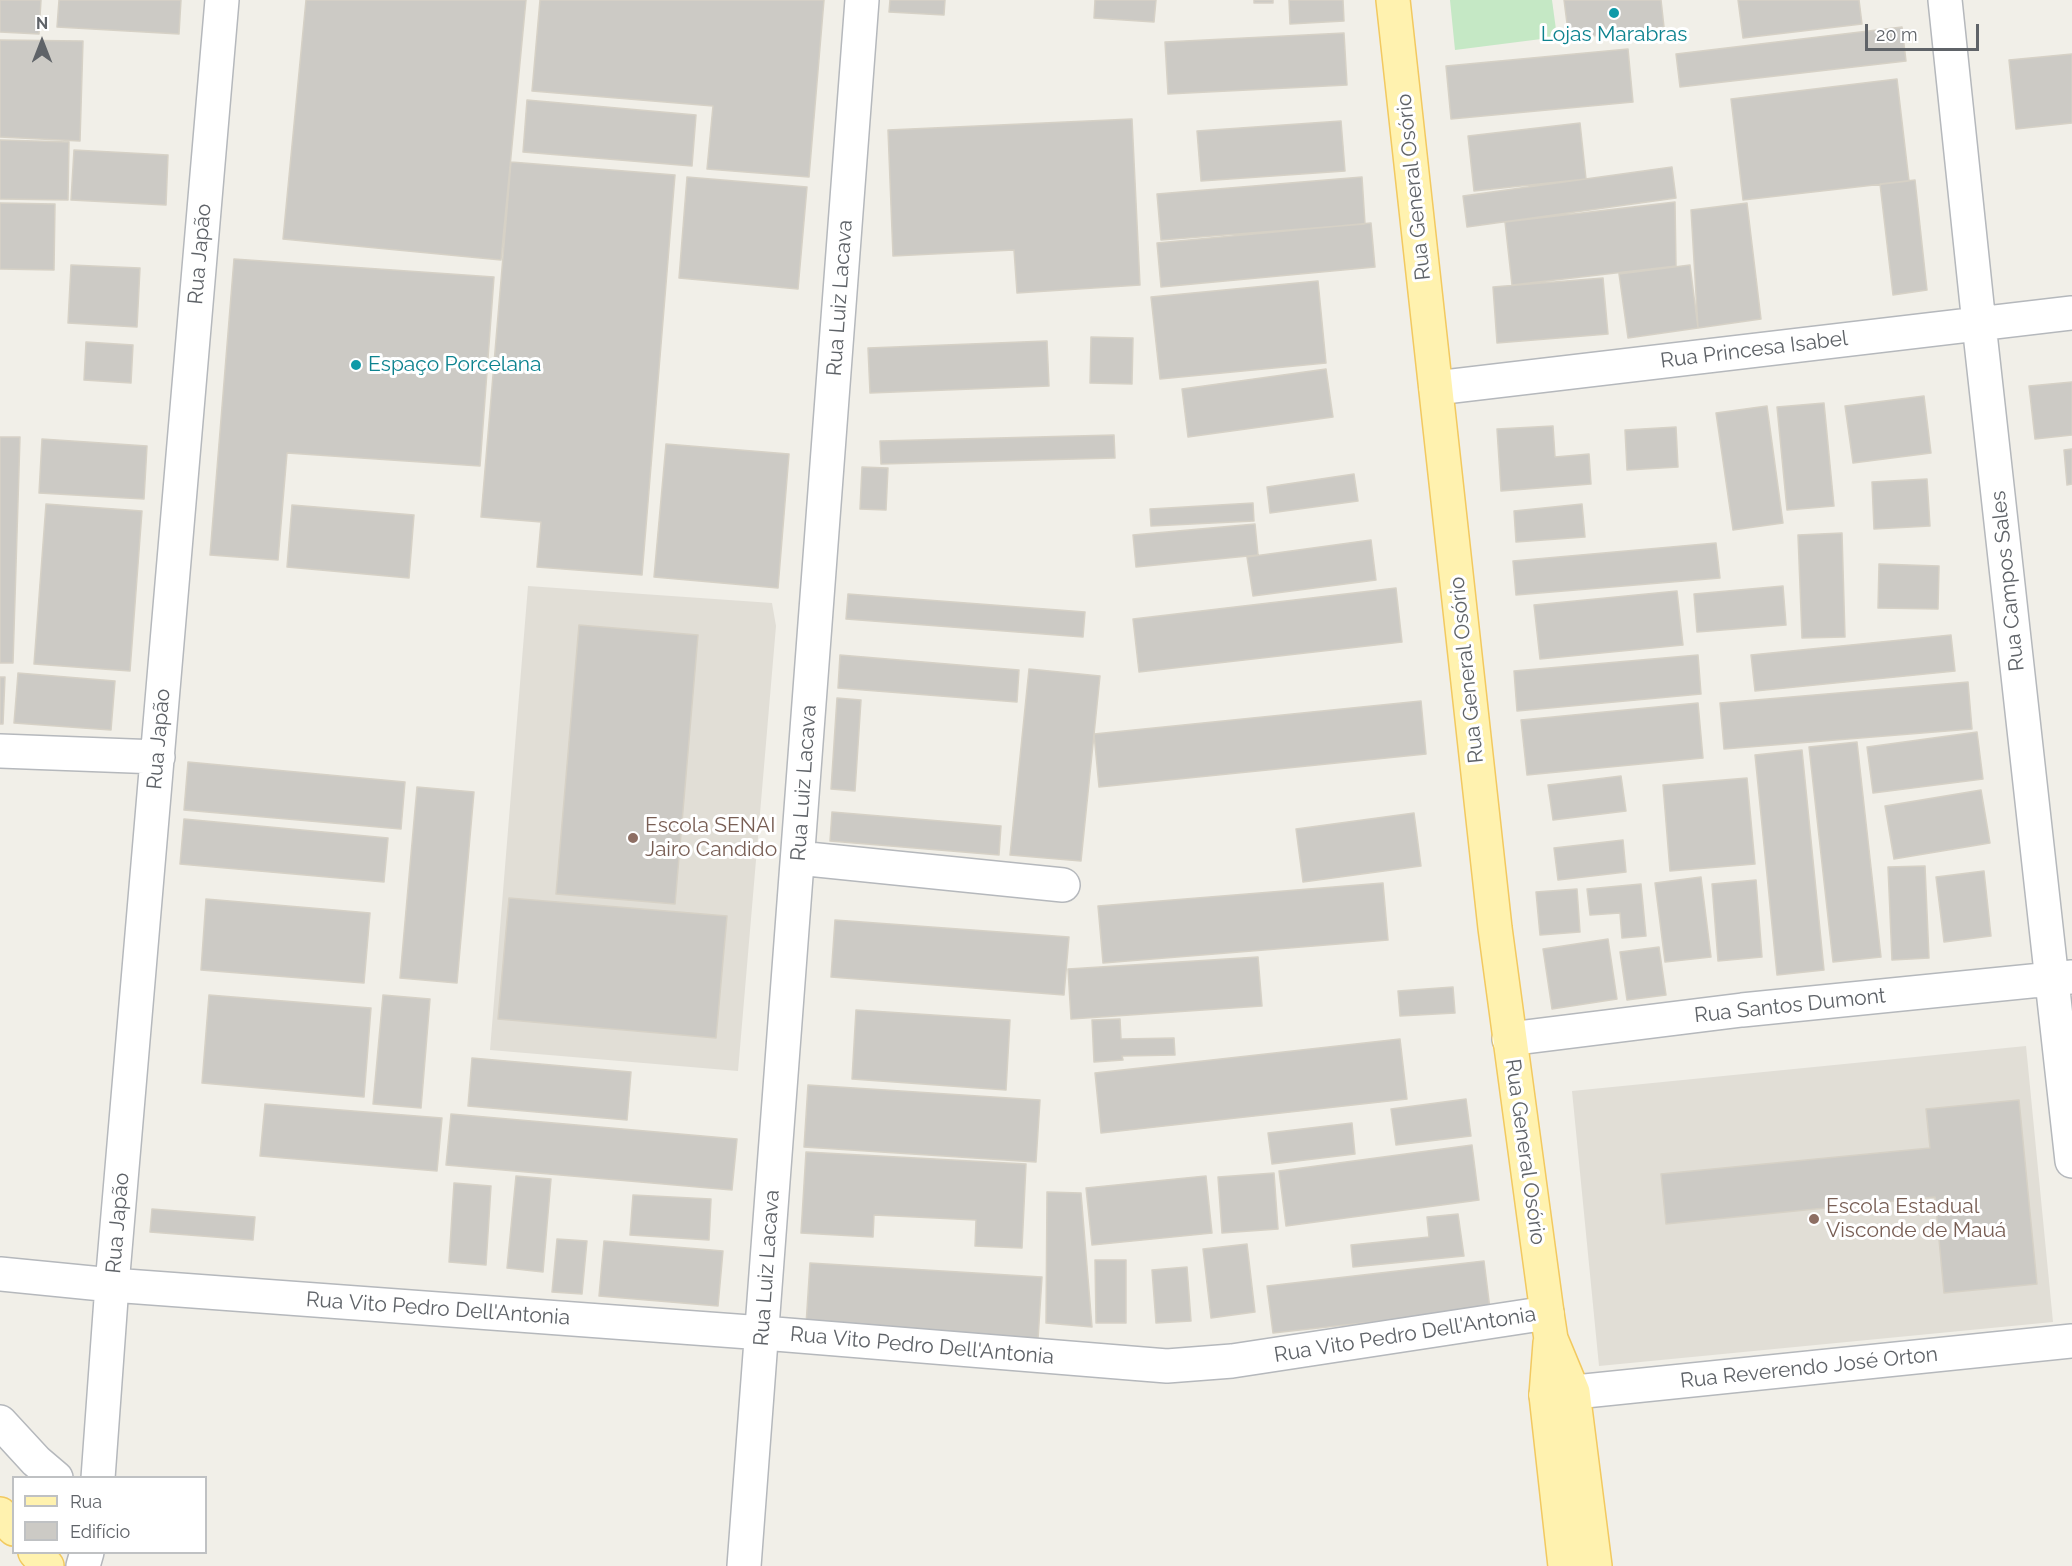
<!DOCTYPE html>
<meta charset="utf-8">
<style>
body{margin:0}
#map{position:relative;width:2072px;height:1566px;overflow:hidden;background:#f1efe8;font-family:Raleway,sans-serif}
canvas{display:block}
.legend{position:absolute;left:12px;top:1476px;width:195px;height:78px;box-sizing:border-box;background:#fff;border:2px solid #bfc1c3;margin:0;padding:8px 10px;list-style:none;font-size:18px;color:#5f6368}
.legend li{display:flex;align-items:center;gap:12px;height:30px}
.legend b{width:30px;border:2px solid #bfc1c3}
.north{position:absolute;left:12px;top:12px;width:60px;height:60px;-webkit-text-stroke:4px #fff;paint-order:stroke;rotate:0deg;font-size:16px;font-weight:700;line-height:24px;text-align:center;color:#5f6368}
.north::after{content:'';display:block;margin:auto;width:21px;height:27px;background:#5f6368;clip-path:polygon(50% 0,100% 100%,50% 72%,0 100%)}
.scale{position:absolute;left:1865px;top:24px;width:114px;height:27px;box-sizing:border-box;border:3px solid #5f6368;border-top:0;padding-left:8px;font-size:18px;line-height:21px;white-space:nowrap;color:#5f6368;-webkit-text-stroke:4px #fff;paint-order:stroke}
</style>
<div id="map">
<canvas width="2072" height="1566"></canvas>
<ul class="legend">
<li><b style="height:8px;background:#fff2af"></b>Rua</li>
<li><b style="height:16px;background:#cccac5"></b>Edifício</li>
</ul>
<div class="north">N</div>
<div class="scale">20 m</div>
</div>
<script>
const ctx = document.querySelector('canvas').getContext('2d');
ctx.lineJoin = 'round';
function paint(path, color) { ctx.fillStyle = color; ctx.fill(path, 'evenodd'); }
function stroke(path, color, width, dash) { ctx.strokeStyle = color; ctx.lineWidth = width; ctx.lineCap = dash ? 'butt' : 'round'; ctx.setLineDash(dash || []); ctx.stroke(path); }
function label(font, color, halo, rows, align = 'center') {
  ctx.font = font + ' Raleway,sans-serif'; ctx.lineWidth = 6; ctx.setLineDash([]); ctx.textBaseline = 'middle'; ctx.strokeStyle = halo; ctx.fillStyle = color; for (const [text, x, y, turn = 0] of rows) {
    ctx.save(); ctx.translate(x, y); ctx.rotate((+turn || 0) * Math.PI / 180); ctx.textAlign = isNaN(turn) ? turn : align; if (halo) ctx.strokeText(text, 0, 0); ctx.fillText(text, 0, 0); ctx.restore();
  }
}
paint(new Path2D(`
 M528 586 772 603 776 626 738 1071 490 1050Z
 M2026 1046 2053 1322 1599 1366 1572 1091Z`), '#e1ded6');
paint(new Path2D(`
 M1450 0H1552L1557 37 1455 50Z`), '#c5e8c5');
const building = new Path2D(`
 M0 0H41L39 34 0 32Z
 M59 0H181L179 34 57 27Z
 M306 0H526L501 260 283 239Z
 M540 0H824L809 177 707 169 713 106 532 91Z
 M890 0H945L944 15 889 12Z
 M1095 0H1156L1154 22 1094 18Z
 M1254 0H1273V3H1254Z
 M1289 0H1343L1344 21 1290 24Z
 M1564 0H1661L1664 27 1569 39Z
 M1738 0H1859L1862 24 1743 38Z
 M1902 27 1906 61 1680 87 1676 54Z
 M1344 33 1347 85 1168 94 1165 42Z
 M0 40 83 41 80 141 0 137Z
 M1628 49 1633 102 1451 119 1446 66Z
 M2072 54V123L2016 129 2009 60Z
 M1897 79 1909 181 1743 200 1731 99Z
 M527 100 696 115 692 166 523 152Z
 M1132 119 1140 285 1017 293 1014 250 893 256 888 130Z
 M1341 121 1345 171 1201 181 1197 131Z
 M1580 123 1586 179 1474 191 1468 136Z
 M0 140 69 142 68 200 0 199Z
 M74 150 168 155 166 205 71 200Z
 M511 162 675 175 642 575 537 567 541 522 481 517Z
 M1672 167 1676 198 1467 227 1463 196Z
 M687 177 807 187 798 289 679 278Z
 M1362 177 1365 224 1161 240 1157 194Z
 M1915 180 1927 290 1893 295 1880 184Z
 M1675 202 1676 266 1512 285 1505 222Z
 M0 203 55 204 54 270 0 269Z
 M1747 203 1761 319 1698 328 1691 210Z
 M1371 223 1375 267 1161 287 1157 243Z
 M234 259 494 277 480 466 287 453 278 560 210 555Z
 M71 265 140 268 137 327 68 323Z
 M1690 265 1698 328 1628 338 1619 274Z
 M1603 278 1608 334 1497 343 1493 287Z
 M1318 281 1326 363 1160 379 1151 297Z
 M1091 337 1133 338 1132 384 1090 383Z
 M1047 341 1049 386 870 393 868 348Z
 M86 342 133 345 131 383 84 380Z
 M1326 369 1333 417 1188 437 1182 389Z
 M2072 382V435L2035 439 2029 386Z
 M1924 396 1931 453 1853 463 1845 406Z
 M1824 403 1834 506 1787 510 1777 407Z
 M1767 406 1783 523 1733 530 1716 413Z
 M1553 426 1555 457 1589 454 1591 484 1501 491 1497 429Z
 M1676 427 1678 467 1627 470 1625 430Z
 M1114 435 1115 458 881 464 880 441Z
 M0 437H20L13 663H0Z
 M42 439 147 446 144 499 39 493Z
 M666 444 789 454 778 588 654 577Z
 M2072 449V484L2067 485 2064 450Z
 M862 467 888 468 886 510 860 509Z
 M1354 474 1358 501 1270 513 1267 487Z
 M1927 479 1930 526 1874 529 1872 482Z
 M1253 503 1254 521 1151 526 1150 509Z
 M46 504 142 511 130 671 34 664Z
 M1582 504 1585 537 1516 542 1514 511Z
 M292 505 414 515 409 578 287 567Z
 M1255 524 1258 555 1136 567 1133 535Z
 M1842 533 1845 637 1802 638 1798 535Z
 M1371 540 1376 580 1253 596 1247 557Z
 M1716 543 1720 578 1516 595 1513 561Z
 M1879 564 1939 566 1938 609 1878 608Z
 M1783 586 1786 625 1697 632 1694 594Z
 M1396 588 1402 642 1139 672 1133 619Z
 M1677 591 1683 645 1540 659 1534 605Z
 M848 594 1085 612 1083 637 846 619Z
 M579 625 698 635 675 904 556 894Z
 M1951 635 1955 671 1755 691 1751 655Z
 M840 655 1019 670 1017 702 838 688Z
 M1698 655 1701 694 1517 711 1514 671Z
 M1029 669 1100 676 1081 861 1010 855Z
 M18 673 115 681 111 730 14 723Z
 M0 677H5L3 724H0Z
 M1968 682 1972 729 1724 749 1720 703Z
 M837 698 861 700 855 791 831 789Z
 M1421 701 1426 754 1099 787 1094 734Z
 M1698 703 1703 758 1527 775 1521 720Z
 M1977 732 1983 779 1873 793 1867 747Z
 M1857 742 1881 957 1833 962 1809 747Z
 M1802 750 1824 970 1777 975 1755 755Z
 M188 762 405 782 401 829 184 810Z
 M1621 776 1626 811 1553 820 1548 785Z
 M1747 778 1755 864 1670 871 1663 785Z
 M417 787 474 792 457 983 400 978Z
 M1981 790 1990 843 1894 859 1885 806Z
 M832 812 1001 826 999 855 830 841Z
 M1414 813 1421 866 1303 882 1296 829Z
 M184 819 388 838 384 882 180 864Z
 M1623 840 1626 872 1558 880 1554 848Z
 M1925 866 1929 958 1892 960 1888 867Z
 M1984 871 1991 936 1944 942 1936 877Z
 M1701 877 1711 957 1665 962 1655 883Z
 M1756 880 1762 957 1718 961 1712 884Z
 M1383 883 1388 940 1103 963 1098 906Z
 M1641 884 1646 936 1622 938 1620 913 1590 915 1587 889Z
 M1577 889 1580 932 1540 935 1536 892Z
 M509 898 727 916 716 1038 498 1019Z
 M206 899 370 913 364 983 201 970Z
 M835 920 1069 937 1064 995 831 977Z
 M1608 939 1617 999 1552 1009 1543 949Z
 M1659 947 1666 995 1627 1000 1620 952Z
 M1258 957 1262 1006 1071 1019 1068 969Z
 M1453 987 1455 1013 1400 1016 1398 991Z
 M209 995 371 1008 364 1097 202 1083Z
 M383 995 430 999 421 1108 373 1104Z
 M856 1010 1010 1020 1006 1090 852 1079Z
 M1120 1019 1121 1039 1174 1038 1175 1055 1122 1056 1123 1060 1094 1062 1092 1020Z
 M1400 1039 1407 1099 1101 1133 1095 1073Z
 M472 1058 631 1072 627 1120 468 1106Z
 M808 1085 1040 1100 1036 1162 804 1147Z
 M1466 1099 1471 1136 1396 1145 1391 1109Z
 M2019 1100 2037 1284 1944 1293 1935 1197 1666 1224 1661 1174 1930 1148 1926 1109Z
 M265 1104 442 1118 437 1171 260 1156Z
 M451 1114 737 1139 732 1190 446 1165Z
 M1352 1123 1355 1154 1272 1164 1268 1133Z
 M1472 1145 1479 1200 1286 1226 1279 1171Z
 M806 1152 1026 1164 1022 1248 975 1246 976 1220 874 1215 873 1237 801 1233Z
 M1274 1173 1278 1229 1222 1233 1218 1177Z
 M516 1176 551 1179 543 1272 507 1268Z
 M1206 1176 1212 1233 1092 1245 1086 1188Z
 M454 1183 491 1186 486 1265 449 1262Z
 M1047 1192 1081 1193 1092 1327 1046 1323Z
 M633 1195 711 1199 709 1240 630 1235Z
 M152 1209 255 1217 253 1240 150 1232Z
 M1458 1214 1464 1256 1353 1267 1351 1245 1429 1237 1427 1217Z
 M557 1239 587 1241 582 1294 552 1292Z
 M604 1241 723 1251 718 1306 599 1296Z
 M1247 1244 1255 1312 1211 1318 1203 1249Z
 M1095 1260H1126V1323H1096Z
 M1484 1261 1490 1309 1273 1333 1267 1286Z
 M810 1263 1042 1277 1038 1339 806 1325Z
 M1187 1267 1191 1321 1156 1323 1152 1270Z`);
paint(building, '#cccac5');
stroke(building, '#d6d1c6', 1.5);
const minor = new Path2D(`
 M1945 0 1979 324 2072 1161
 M1436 388 2072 313
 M0 751 158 757
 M798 858 1063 885
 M1509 1039 1742 1010 2072 977
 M0 1274 112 1285 763 1333 1167 1366 1232 1361 1547 1313
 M1546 1395 2072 1341
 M0 1422 36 1461 56 1478
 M98 1478 112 1285 222 0
 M83 1566 87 1552
 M744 1566 862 0`);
const major = new Path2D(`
 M1393 0 1495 928 1547 1313 1551 1339 1573 1392 1595 1566
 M1550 1343 1546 1395 1565 1566
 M0 1514 14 1529
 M35 1552 47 1566`);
stroke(minor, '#b5b8bc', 36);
stroke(major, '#f2c960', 36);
stroke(minor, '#fff', 33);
stroke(major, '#fff2af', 33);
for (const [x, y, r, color] of [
 [1614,13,6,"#0f9aa8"],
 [356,365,6,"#0f9aa8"],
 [633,838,6,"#8d6e63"],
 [1814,1219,6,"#8d6e63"]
]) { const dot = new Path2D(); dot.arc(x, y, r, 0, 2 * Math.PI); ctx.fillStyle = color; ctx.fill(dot); stroke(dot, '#fff', 2); }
label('21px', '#0d838f', '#fff', [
 ["Lojas Marabras",1614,35],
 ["Espaço Porcelana",368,365,"left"]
]);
label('21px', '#5f6368', '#fff', [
 ["Rua General Osório",1414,187,-96],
 ["Rua Japão",200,254,-85],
 ["Rua Luiz Lacava",840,298,-86],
 ["Rua Princesa Isabel",1754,350,-7],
 ["Rua Campos Sales",2008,581,-96],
 ["Rua General Osório",1467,670,-96],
 ["Rua Japão",159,739,-85],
 ["Rua Luiz Lacava",804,783,-86],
 ["Rua Santos Dumont",1790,1006,-6],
 ["Rua General Osório",1525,1152,82],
 ["Rua Japão",118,1223,-85],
 ["Rua Luiz Lacava",767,1268,-86],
 ["Rua Vito Pedro Dell'Antonia",438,1309,4],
 ["Rua Vito Pedro Dell'Antonia",1405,1335,-9],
 ["Rua Vito Pedro Dell'Antonia",922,1346,5],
 ["Rua Reverendo José Orton",1809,1368,-6]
]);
label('21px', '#785e54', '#fff', [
 ["Escola SENAI",645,826],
 ["Jairo Candido",645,850],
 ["Escola Estadual",1826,1207],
 ["Visconde de Mauá",1826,1231]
], 'left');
</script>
